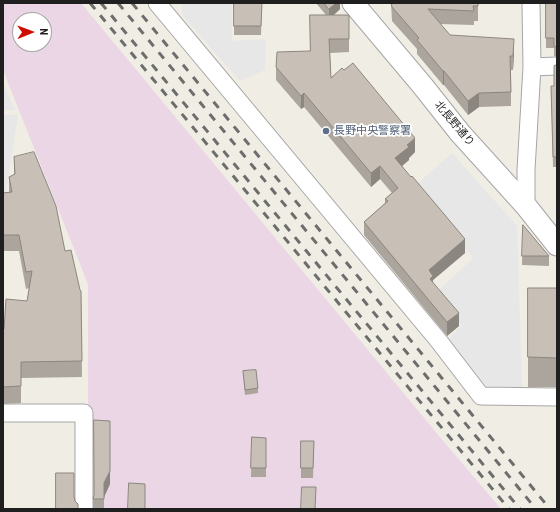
<!DOCTYPE html>
<meta charset="utf-8">
<style>
body{margin:0}
#map{position:relative;width:560px;height:512px;overflow:hidden;background:#f0ede4;font-family:"Roboto Condensed",sans-serif}
canvas{display:block}
.frame{position:absolute;inset:0;border:4px solid #1f1f1f;pointer-events:none}
.north{position:absolute;left:12px;top:12px;width:40px;height:40px;box-sizing:border-box;background:#fff;border:1px solid #a5a5a5;border-radius:50%;rotate:89deg;font-size:11px;font-weight:700;line-height:16px;text-align:center;color:#1f1f1f}
.north::after{content:'';display:block;margin:auto;width:14px;height:18px;background:#ce0c00;clip-path:polygon(50% 0,100% 100%,50% 72%,0 100%)}
</style>
<div id="map">
<canvas width="560" height="512"></canvas>
<div class="frame"></div>
<div class="north">N</div>
</div>
<script>
const ctx = document.querySelector('canvas').getContext('2d');
ctx.lineJoin = 'round';
function paint(path, color) { ctx.fillStyle = color; ctx.fill(path, 'evenodd'); }
function stroke(path, color, width, dash) { ctx.strokeStyle = color; ctx.lineWidth = width; ctx.lineCap = dash ? 'butt' : 'round'; ctx.setLineDash(dash || []); ctx.stroke(path); }
function label(font, color, halo, rows, align = 'center') {
  ctx.font = font + ' "Roboto Condensed","Noto Sans JP",sans-serif'; ctx.lineWidth = 3.5; ctx.setLineDash([]); ctx.textBaseline = 'middle'; ctx.strokeStyle = halo; ctx.fillStyle = color; for (const [text, x, y, turn = 0] of rows) {
    ctx.save(); ctx.translate(x, y); ctx.rotate((+turn || 0) * Math.PI / 180); ctx.textAlign = isNaN(turn) ? turn : align; if (halo) ctx.strokeText(text, 0, 0); ctx.fillText(text, 0, 0); ctx.restore();
  }
}
paint(new Path2D(`
 M3 3H81L439 436 501 509H88V284L3 70ZM20 20H44V44H20Z`), '#ead6e5');
paint(new Path2D(`
 M182 3H232V41L266 39 265 70 240 81 182 15Z
 M3 84 15 110H3Z
 M3 115H18L4 204H3Z
 M452 153 517 226 522 387 483 386 447 340 462 326 435 294 473 258 415 186Z`), '#e7e7e7');
const minor = new Path2D(`
 M157 3 438 340 481 396 557 397
 M532 67 557 66
 M526 206V170L532 67 531 3
 M3 413H84V509`);
const tertiary = new Path2D(`
 M353 3 422 85 460 133 526 206 557 245`);
stroke(minor, '#a6a6a6', 19);
stroke(tertiary, '#a6a6a6', 23);
stroke(minor, '#fff', 17);
stroke(tertiary, '#fff', 21);
stroke(new Path2D(`
 M90 3 509 509
 M101 3 520 509
 M118 3 536 509
 M132 3 550 509`), '#6d6d6d', 3, [8, 8]);
paint(new Path2D(`
 M234 3H262L261 35H234Z
 M316 3H340V9L334 15H349V52L330 53 331 78 415 152 409 158V160L402 166 465 253 433 280V283L459 326 447 336 364 235V222L385 203V199L392 193 380 179 371 187 304 107 301 109 276 80V67L310 51 326 15Z
 M391 3H478V21H474V25L440 24 450 35 514 53 513 70H511V106L479 107 468 115 444 85H443L417 54V49L392 21Z
 M546 3H557V57L554 56V48H546Z
 M557 65V167H553L551 86H554Z
 M14 157 65 251 80 290 81 291 82 377 21 378V403L3 404V329L27 301 29 288 26 289 19 251H3V193L9 192V177L14 175Z
 M523 225 549 256V266L522 265Z
 M528 288H557V387H528Z
 M243 371 258 388V393L245 395Z
 M252 437 266 438V477H251Z
 M301 441H314L313 478H301Z
 M110 484 104 497V509H93V499Z`), '#aca59d');
paint(new Path2D(`
 M336 3H340V9L329 19V9Z
 M514 39V53L513 70V56Z
 M443 71H444V85H443Z
 M304 93V107L301 109V96Z
 M479 93V107L468 115V101Z
 M415 138V152L409 158V160L395 172V158L407 145Z
 M380 166V179L371 187V173Z
 M465 239V253L433 280V289L430 292 429 270Z
 M459 313V326L447 336V322Z
 M110 421V484L104 497V483Z`), '#8c8680');
const building = new Path2D(`
 M234 3H262L261 26H234Z
 M324 3H336L329 9Z
 M392 3H478V6H473L474 11 428 9 450 35 514 39 513 56H510L511 92 479 93 468 101 444 71H443L417 40 419 38 392 7Z
 M546 3H557V47L554 46V38H546Z
 M310 15H349V39H329L331 78 342 68 344 70 353 63 415 138 407 145 409 147 395 158 411 177 412 176 465 239 429 270 433 276 430 279 459 313 447 322 364 222 388 201 385 199 398 188 380 166 371 173 304 93 301 96 276 67 277 52 310 51Z
 M557 65V157H553L551 86H554V66Z
 M34 152 56 206 65 251 71 250 80 290 81 291 82 361 21 362V386L3 387V329H4L6 299 27 301 32 271 26 272 19 235H3V193L12 192 9 177 15 174 14 157Z
 M523 225 549 256H522Z
 M528 288H557V358L528 357Z
 M256 370 258 388 245 390 243 371Z
 M94 420 110 421V471L104 483V499H93L94 495Z
 M252 437 266 438V468H251Z
 M301 441H314L313 468H301Z
 M56 473H74V496L75 501 78 504V509H56Z
 M129 483 145 484V509H128Z
 M302 487H316L315 509H301Z`);
paint(building, '#c8c0b7');
stroke(building, '#8c8680', 1);
for (const [x, y, r, color] of [
 [326,131,4,"#5c6f8a"]
]) { const dot = new Path2D(); dot.arc(x, y, r, 0, 2 * Math.PI); ctx.fillStyle = color; ctx.fill(dot); stroke(dot, '#fff', 1.5); }
label('11px', '#1f1f1f', '#fff', [
 ["北長野通り",454,124,50]
]);
label('11px', '#4e5e75', '#fff', [
 ["長野中央警察署",334,131]
], 'left');
</script>
